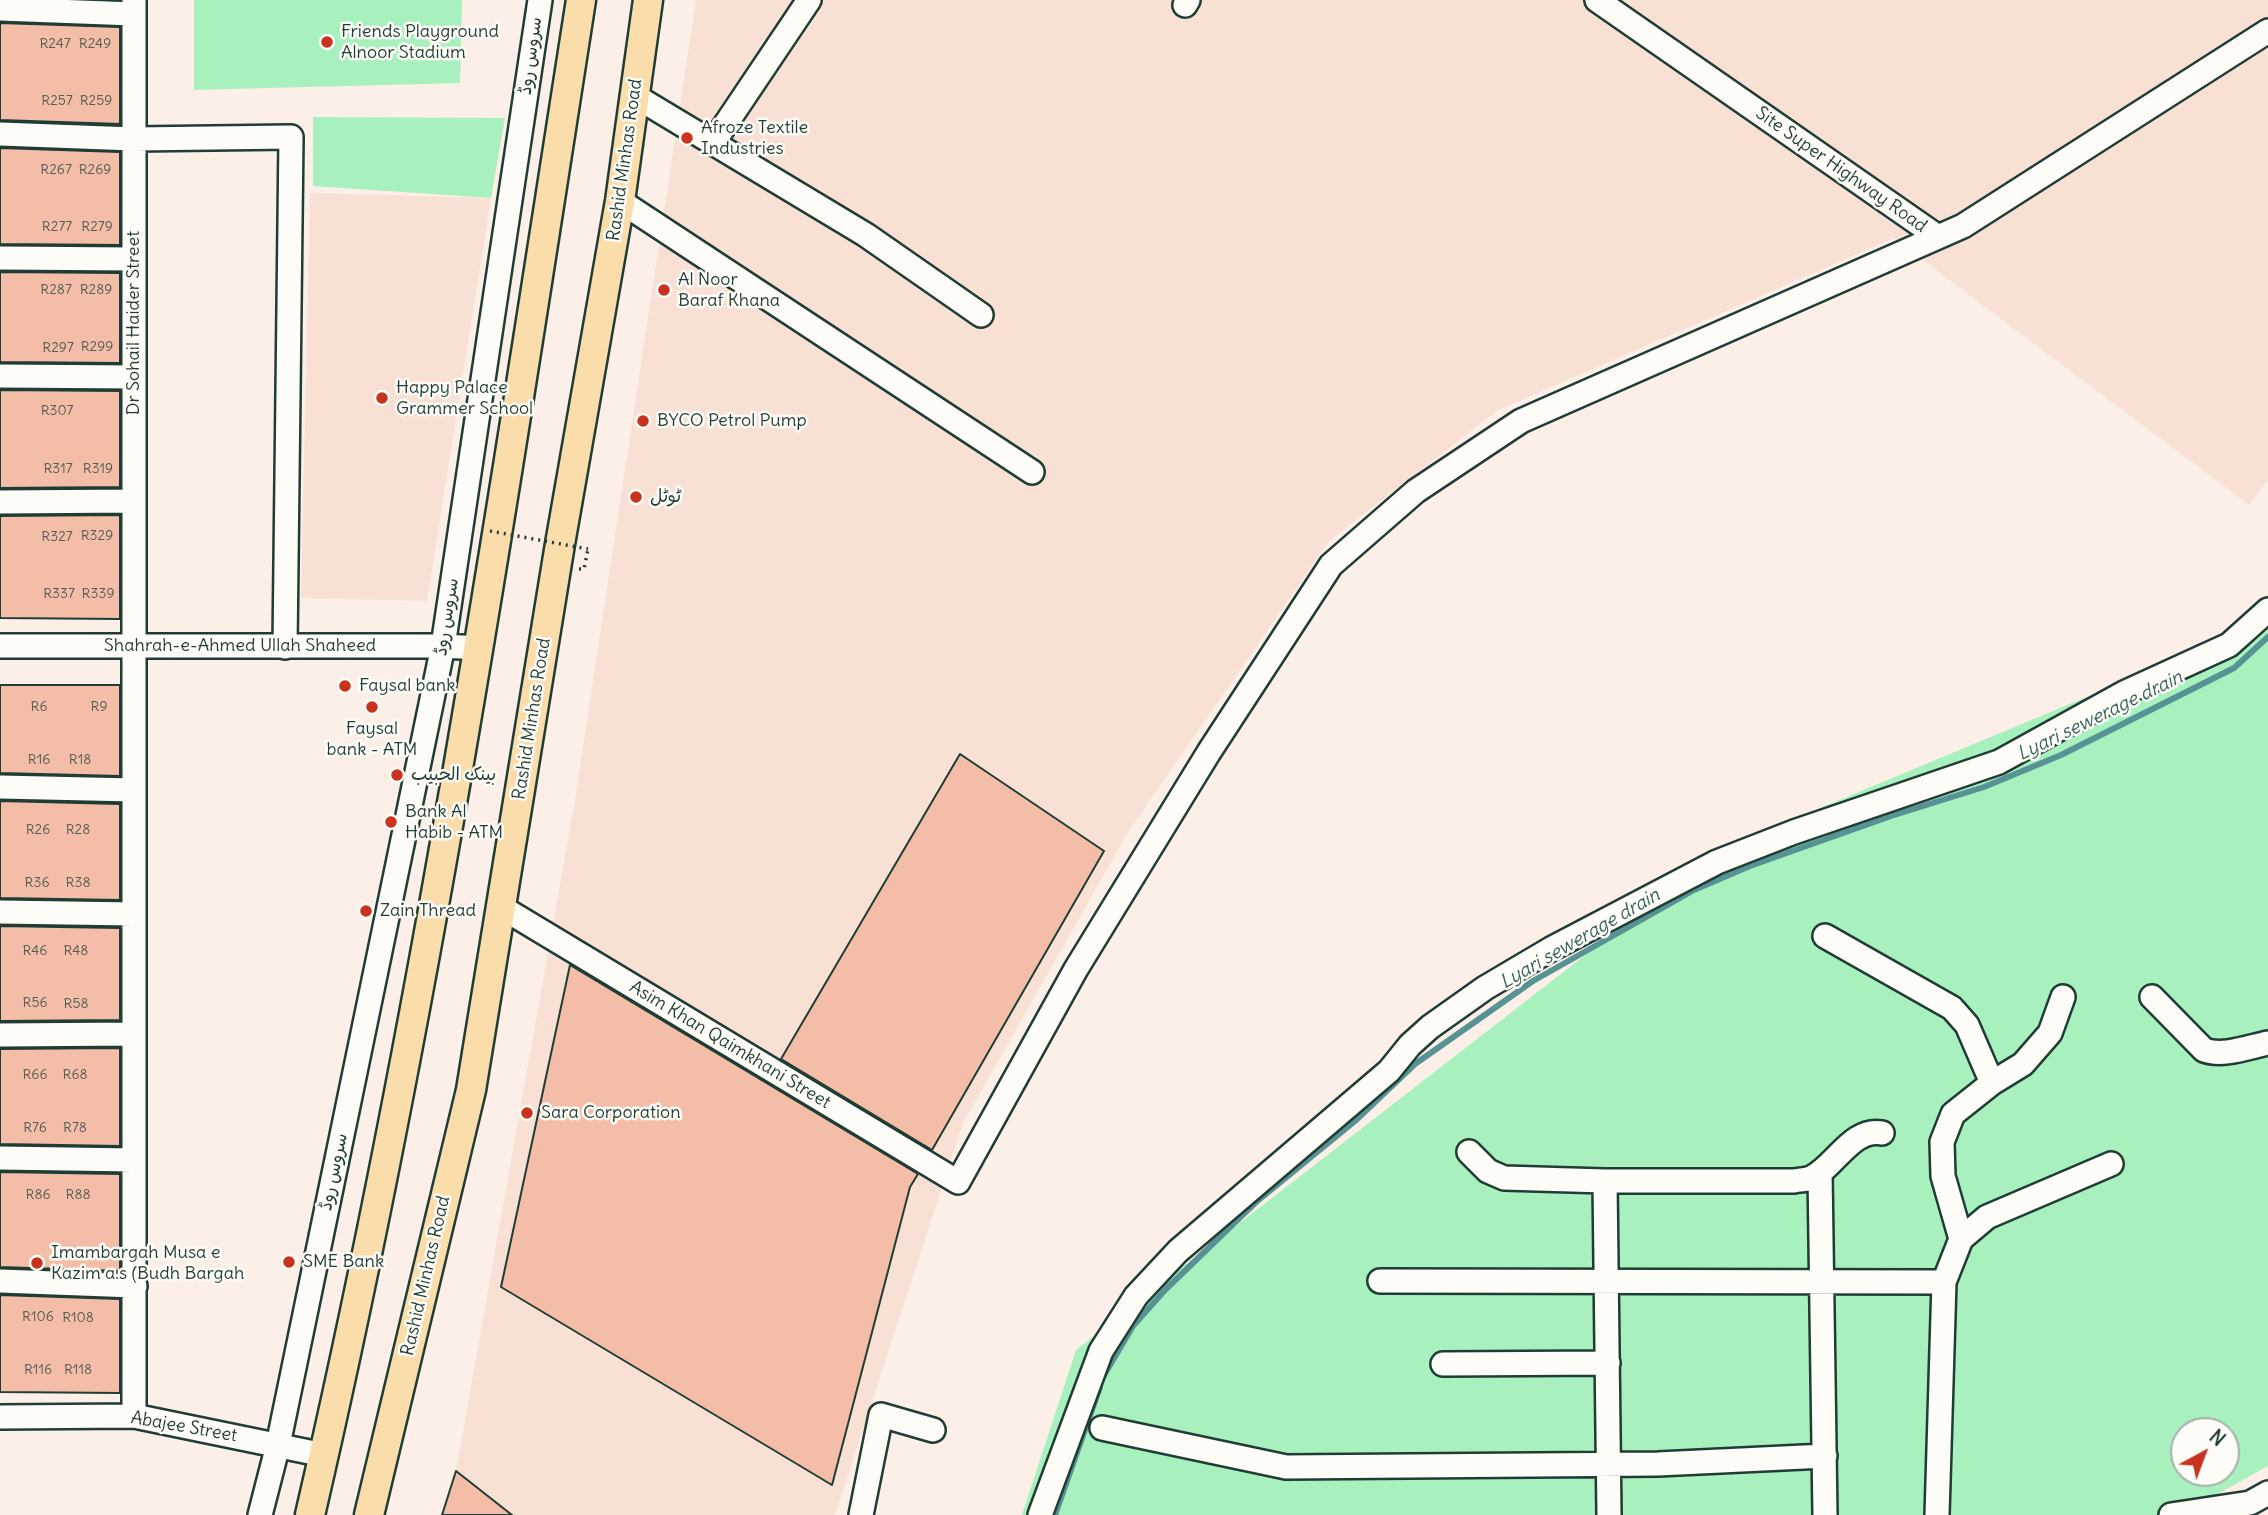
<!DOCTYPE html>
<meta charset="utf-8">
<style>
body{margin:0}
#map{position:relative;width:2268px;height:1515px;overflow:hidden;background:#fbefe7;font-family:Delius,sans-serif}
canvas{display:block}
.north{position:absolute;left:2170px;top:1417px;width:70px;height:70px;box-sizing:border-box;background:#fdfcf7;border:2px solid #a4b0a9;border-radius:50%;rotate:41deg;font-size:19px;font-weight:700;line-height:28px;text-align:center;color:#1f3d34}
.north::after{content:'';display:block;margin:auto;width:24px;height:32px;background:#c8321e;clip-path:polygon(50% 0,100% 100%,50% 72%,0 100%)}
</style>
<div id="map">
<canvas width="2268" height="1515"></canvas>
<div class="north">N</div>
</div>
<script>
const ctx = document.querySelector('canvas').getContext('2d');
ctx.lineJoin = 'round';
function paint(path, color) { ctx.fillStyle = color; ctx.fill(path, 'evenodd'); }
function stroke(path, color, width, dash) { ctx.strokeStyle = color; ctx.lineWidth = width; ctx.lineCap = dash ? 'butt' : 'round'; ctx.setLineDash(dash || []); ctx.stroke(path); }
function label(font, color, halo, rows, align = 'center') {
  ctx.font = font + ' Delius,"Playpen Sans Arabic",sans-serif'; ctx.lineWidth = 5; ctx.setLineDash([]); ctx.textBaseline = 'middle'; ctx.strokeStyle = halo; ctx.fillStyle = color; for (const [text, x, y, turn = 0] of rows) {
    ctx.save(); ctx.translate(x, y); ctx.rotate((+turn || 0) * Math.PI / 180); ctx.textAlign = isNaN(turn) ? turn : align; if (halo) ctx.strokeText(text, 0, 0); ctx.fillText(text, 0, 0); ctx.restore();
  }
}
paint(new Path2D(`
 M696 0H2268V480L2249 505 1894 238 1498 410 1329 541 1128 832 963 1123 835 1515H445L456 1471 575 800Z
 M310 193 491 198 427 601 301 598Z`), '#f9e0d4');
paint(new Path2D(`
 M194 0H462L460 83 194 90Z
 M313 117 505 118 491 198 313 186Z
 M2268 617V1466L2180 1515H1022L1076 1350 1722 849 2264 623ZM2184 1431H2226V1473H2184Z`), '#a8f1bf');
stroke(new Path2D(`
 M1103 1377 1133 1326 1165 1290 1255 1203 1355 1121 1415 1064 1533 981 1694 890 1750 866 1891 816 1984 787 2061 755 2234 668 2268 637
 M1055 1515 1100 1387`), '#579394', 6);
const building = new Path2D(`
 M0 23 120 27V124L0 120Z
 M0 148 120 152V245L0 244Z
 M0 272 120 273V363L0 362Z
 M0 390 120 391V487L0 488Z
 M120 515V619L0 618V516Z
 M0 685H120V776L0 773Z
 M960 754 1104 851 932 1150 781 1059Z
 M0 801 120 804V900L0 898Z
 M0 926 120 928V1020L0 1021Z
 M570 965 918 1174 910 1187 832 1485 501 1287Z
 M120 1048V1146L0 1144V1049Z
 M0 1172 120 1174V1271L0 1267Z
 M0 1295 120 1299V1393L0 1392Z
 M456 1471 512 1515H442Z`);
paint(building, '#f4bda7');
stroke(building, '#1f3d34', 2);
const minor = new Path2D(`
 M1597 0 1938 237
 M1185 5 1188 0
 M0 9 134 14
 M635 96 866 235 981 315
 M0 134 134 139 291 137 285 647
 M713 143 809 0
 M620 201 1032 472
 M0 258 134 259
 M0 376 134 377
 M0 502 134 501
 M0 646H443L479 648
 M0 787 134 790
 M501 907 958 1182 1076 969 1209 752 1331 565 1416 491 1521 421 1963 226 2268 31
 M0 912 134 914
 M1825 936 1952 1008 1967 1025 1992 1083
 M2152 997 2204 1050C2223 1057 2248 1047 2268 1043
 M0 1035 134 1034
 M1469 1152 1488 1171 1504 1178 1605 1181H1794C1799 1180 1806 1180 1811 1178 1835 1167 1852 1127 1882 1133
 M0 1158 134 1160
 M1820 1172 1825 1515
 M1605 1181 1609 1515
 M1961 1239 1943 1176 1942 1142 1953 1114 1992 1083 2023 1064 2050 1033 2063 997
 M0 1281 135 1286
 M1380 1281 1944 1282
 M1443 1364 1608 1363
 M134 1416V0
 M0 1417 134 1416 324 1455
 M1102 1428 1286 1467 1658 1464 1825 1456
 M260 1515 278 1445 443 646 540 0
 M861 1515 881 1415 933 1430
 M1040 1515 1101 1351 1136 1296 1178 1251 1389 1071 1410 1045 1430 1027 1485 988 1551 949 1717 862 1794 832 1999 762 2124 693 2229 645 2268 610
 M1937 1515 1944 1282 1961 1239 1987 1217 2111 1164
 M2171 1515 2250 1503 2268 1493`);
const major = new Path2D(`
 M310 1515C426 1015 502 507 581 0
 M369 1515 471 1090 560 544 620 201 648 0`);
stroke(minor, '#1f3d34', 28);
stroke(major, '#1f3d34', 33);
stroke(new Path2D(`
 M579 569H584L588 549`), '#1f3d34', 3.5, [2, 5]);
stroke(minor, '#fdfcf7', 23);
stroke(major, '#faddab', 28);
stroke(new Path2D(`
 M490 531 588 549`), '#1f3d34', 3.5, [2, 5]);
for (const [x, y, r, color] of [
 [327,42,7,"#c8321e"],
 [687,138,7,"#c8321e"],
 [664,290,7,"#c8321e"],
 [382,398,7,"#c8321e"],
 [643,421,7,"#c8321e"],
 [636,497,7,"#c8321e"],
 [345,686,7,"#c8321e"],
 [372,707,7,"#c8321e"],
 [397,775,7,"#c8321e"],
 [391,822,7,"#c8321e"],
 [366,911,7,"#c8321e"],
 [527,1113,7,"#c8321e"],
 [289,1262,7,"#c8321e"],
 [37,1263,7,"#c8321e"]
]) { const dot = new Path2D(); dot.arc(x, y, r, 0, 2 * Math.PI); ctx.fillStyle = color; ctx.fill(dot); stroke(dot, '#fdfcf7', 2.5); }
label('14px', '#545d51', null, [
 ["R247",55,44],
 ["R249",95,44],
 ["R257",57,101],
 ["R259",96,101],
 ["R267",56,170],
 ["R269",95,170],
 ["R277",57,227],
 ["R279",97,227],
 ["R287",56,290],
 ["R289",96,290],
 ["R299",97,347],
 ["R297",58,348],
 ["R307",57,411],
 ["R317",58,469],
 ["R319",98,469],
 ["R329",97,536],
 ["R327",57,537],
 ["R337",59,594],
 ["R339",98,594],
 ["R6",39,707],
 ["R9",99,707],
 ["R16",39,760],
 ["R18",80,760],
 ["R26",38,830],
 ["R28",78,830],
 ["R36",37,883],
 ["R38",78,883],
 ["R46",35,951],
 ["R48",76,951],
 ["R56",35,1003],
 ["R58",76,1004],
 ["R66",35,1075],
 ["R68",75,1075],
 ["R76",35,1128],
 ["R78",75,1128],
 ["R86",38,1195],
 ["R88",78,1195],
 ["R106",38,1317],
 ["R108",78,1318],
 ["R116",38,1370],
 ["R118",78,1370]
]);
label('18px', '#1f3d34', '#fdfcf7', [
 ["Friends Playground",341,32],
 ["Alnoor Stadium",341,53],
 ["Afroze Textile",701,128],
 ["Industries",701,149],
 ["Al Noor",678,280],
 ["Baraf Khana",678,301],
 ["Happy Palace",396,388],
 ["Grammer School",396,409],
 ["BYCO Petrol Pump",657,421],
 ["ٹوٹل",650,497],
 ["Faysal bank",359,686],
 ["Faysal",372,729,"center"],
 ["bank - ATM",372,750,"center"],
 ["بينک الحبيب",411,775],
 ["Bank Al",405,812],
 ["Habib - ATM",405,833],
 ["Zain Thread",380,911],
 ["Sara Corporation",541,1113],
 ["Imambargah Musa e",51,1253],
 ["Kazim a.s (Budh Bargah",51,1274],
 ["SME Bank",303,1262]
], 'left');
label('18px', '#1f3d34', '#fdfcf7', [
 ["سروس روڈ",531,56,-82],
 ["Rashid Minhas Road",625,160,-82],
 ["Site Super Highway Road",1841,170,35],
 ["Dr Sohail Haider Street",134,323,-90],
 ["سروس روڈ",447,617,-81],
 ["Shahrah-e-Ahmed Ullah Shaheed",240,646],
 ["Rashid Minhas Road",532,719,-81],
 ["Asim Khan Qaimkhani Street",730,1045,31],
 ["سروس روڈ",334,1172,-78],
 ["Rashid Minhas Road",426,1276,-77],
 ["Abajee Street",184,1427,10]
]);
label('italic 19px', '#36615c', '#fdfcf7', [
 ["Lyari sewerage drain",2100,716,-26],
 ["Lyari sewerage drain",1580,939,-30]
]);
</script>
